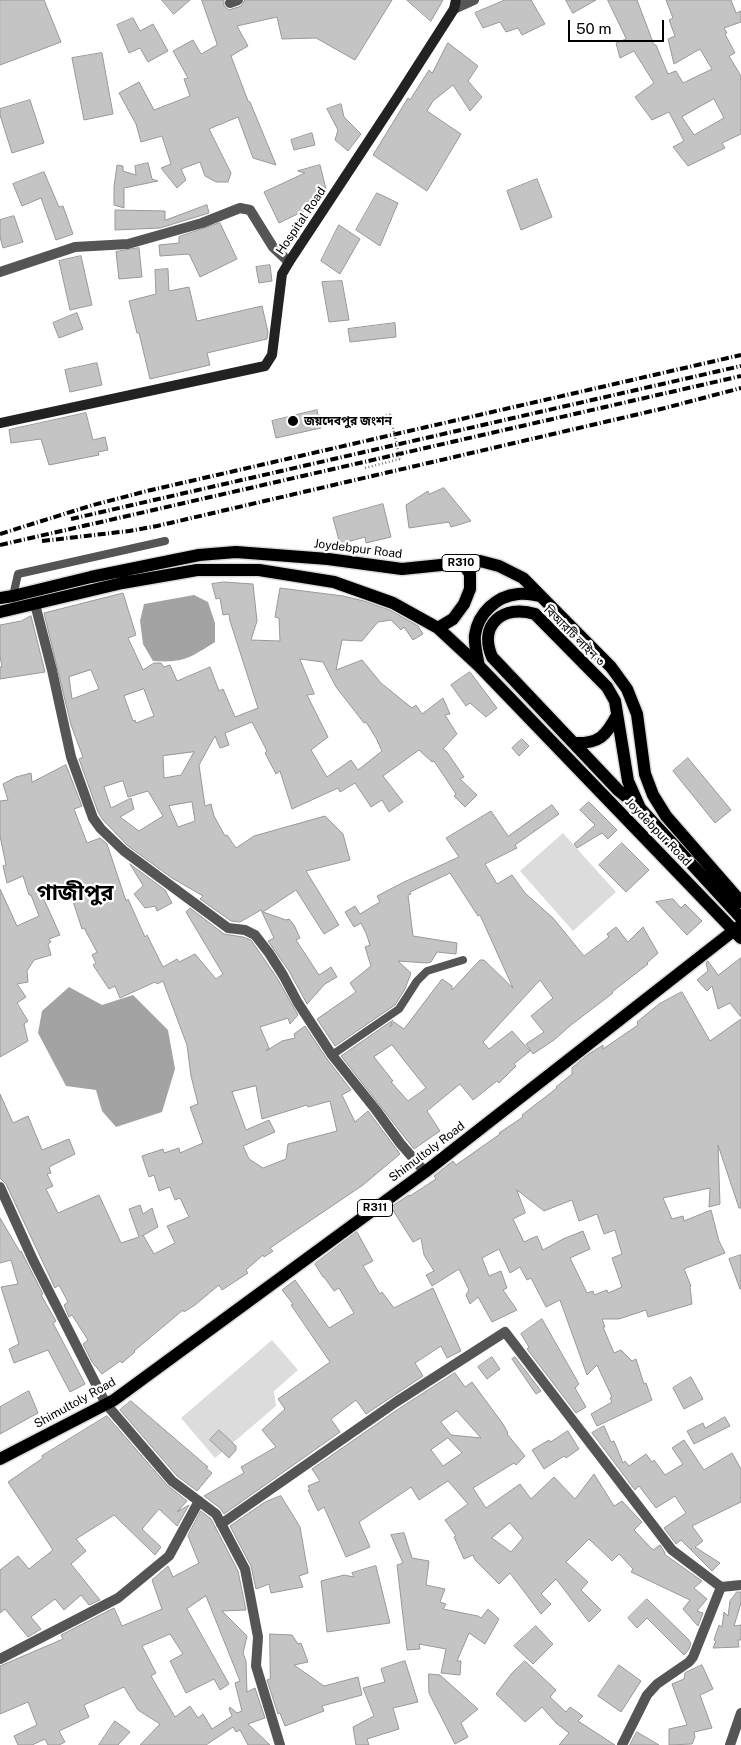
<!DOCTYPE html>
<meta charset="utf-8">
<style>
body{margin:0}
#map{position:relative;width:741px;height:1745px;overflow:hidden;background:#fff;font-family:"Public Sans",sans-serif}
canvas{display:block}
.scale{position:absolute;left:568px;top:20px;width:96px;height:22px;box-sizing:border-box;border:2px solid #000;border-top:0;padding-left:6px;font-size:15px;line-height:18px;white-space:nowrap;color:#000;-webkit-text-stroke:4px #fff;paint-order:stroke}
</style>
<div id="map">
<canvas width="741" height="1745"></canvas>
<div class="scale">50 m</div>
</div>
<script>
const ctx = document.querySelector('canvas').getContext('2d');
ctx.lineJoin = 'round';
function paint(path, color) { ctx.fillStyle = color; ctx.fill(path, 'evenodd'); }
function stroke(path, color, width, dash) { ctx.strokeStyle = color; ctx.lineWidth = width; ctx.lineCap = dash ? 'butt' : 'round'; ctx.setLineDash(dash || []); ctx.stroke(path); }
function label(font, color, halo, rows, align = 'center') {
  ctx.font = font + ' "Public Sans","Noto Sans Bengali",sans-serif'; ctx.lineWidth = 4.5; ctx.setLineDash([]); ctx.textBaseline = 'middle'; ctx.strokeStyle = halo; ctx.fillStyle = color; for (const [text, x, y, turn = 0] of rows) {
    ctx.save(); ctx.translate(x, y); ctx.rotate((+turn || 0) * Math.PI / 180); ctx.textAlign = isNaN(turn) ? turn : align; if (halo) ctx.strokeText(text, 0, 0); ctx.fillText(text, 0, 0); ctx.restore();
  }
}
paint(new Path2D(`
 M563 833 616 892 573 931 520 871Z
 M272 1340 298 1370 274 1391 276 1406 215 1458 181 1418Z`), '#dcdcdc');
paint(new Path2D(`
 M194 595 208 602 215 623V642C190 658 183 663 153 661L143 644 140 621 144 604Z
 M69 987 102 1005 133 995 168 1030 175 1069 162 1112 116 1127 102 1111 96 1090 66 1086 38 1033 42 1011Z`), '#a3a3a3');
const building = new Path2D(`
 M0 0H44L61 42 0 65Z
 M162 0H190L174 14Z
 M202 0H224V6L229 10 241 6 245 0H392L355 60 316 38 282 39 277 17 237 26 248 46 231 56 248 101 250 102 276 165 253 158 238 117 209 129 231 173 228 182H216L205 176 200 162 181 169 186 180 177 188 161 168 171 164 162 136 141 142 136 124 119 93 139 82 154 110 190 96 184 79 188 78 173 51 193 40 201 54 217 45Z
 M407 0H443L431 21Z
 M505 0H531L545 24 522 35 518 28 506 32 500 22 483 28 475 13Z
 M566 0H596L573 13Z
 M608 0H637L654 45H656L668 74 676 71 683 83 712 69 700 49 674 64 668 39 675 36 669 20 673 18 666 0H731L736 13 741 11V22L724 28 727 33 725 34 735 53 729 56 741 76V134L722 143 725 148 688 166 673 147 684 141 669 112 652 120 635 97 654 83 634 51 620 58 616 43 626 39ZM714 99 724 118 694 135 682 117Z
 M133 18 140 31 153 24 168 51 148 62 140 48 129 53 117 25Z
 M448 43 478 66 468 81 482 97 470 111 453 85 433 101 427 111 461 134 427 191 373 155 408 98 410 100 429 70 432 73Z
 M102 53 113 114 84 120 72 58Z
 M30 100 44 143 12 153 0 115V109Z
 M341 104 344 117 361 134 348 151 335 140 338 130 327 109Z
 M312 133 315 145 294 150 291 140Z
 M148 163 152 179 158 181 124 188V208L114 205V187L117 165 123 166V171L136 175 135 166Z
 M320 165 326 189 316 205 279 223 264 192 305 173 298 171Z
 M44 172 59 207 63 206 73 234 56 240 41 198 22 206 13 184Z
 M537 179 552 217 521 230 507 191Z
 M377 193 398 203 380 246 356 230Z
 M207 205 209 213 160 228 115 230V210L165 211V220Z
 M14 216 23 242 3 248 0 237V220Z
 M220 223 237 259 200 277 189 254 160 256 159 245 179 243V237Z
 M339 225 360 239 340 274 321 261Z
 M139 248 142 277 119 279 116 252Z
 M81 256 92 305 70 310 59 261Z
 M270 265 272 281 259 283 256 267Z
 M168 269 169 291 189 287 197 321 262 306 268 332 267 339 207 353 210 365 150 379 139 333H137L129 301 156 294 155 270Z
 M342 281 349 320 329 322 322 282Z
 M77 313 83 329 59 338 53 323Z
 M395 323 396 337 350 342 348 329Z
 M97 363 102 385 70 392 65 370Z
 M317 410 321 428 276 438 272 421Z
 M86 413 93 440 105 437 108 450 98 452 99 455 49 465 41 439 11 443 9 430Z
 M444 488 471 521 451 527 449 522 409 528 406 505 428 491 429 494Z
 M383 504 391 537 366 543 365 537 340 544 333 518Z
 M224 582 253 584 257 621 251 640 280 641 279 618 275 617 280 588 343 596 364 601 390 610 418 626 423 634 413 640 404 627 401 630 391 620 378 622 362 641 342 640 336 670 362 660 381 683 412 708 416 705 422 714 443 698 450 714 445 715 457 734 443 749 447 752 464 777 460 779 477 795 465 807 454 796 456 794 434 761 432 762 419 750 383 776 403 802 389 812 382 800 371 807 355 783 340 792 338 788 292 809 280 771 276 774 265 753 267 751 252 722 225 733 229 745 220 748 215 736 199 765 205 806 211 804 214 816 225 836 227 835 236 848 254 836 325 816 343 834 350 860 306 871 339 925 324 934 296 890 263 912 286 920 289 919 294 925 300 938 296 940 319 975 331 967 337 977 325 984 307 1004 289 971 268 941 274 938 261 910 240 922 231 921 200 899 203 896 172 878 128 846 103 820 98 812 79 759 83 757 71 725 44 613 123 593 136 635 128 638 143 670 154 663H161L164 667 170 665 177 681 210 667 219 691 223 689 235 717 258 708 230 621 229 614 223 615 220 598 216 599 212 584ZM300 659 323 662 336 687 364 723 366 722 376 738 382 751 358 770 351 760 327 777 311 750 328 737 307 695 314 694ZM91 670 99 689 72 699 69 677ZM144 689 154 716 136 723 135 720 133 721 124 696ZM194 752 181 775 164 778 163 756ZM123 781 128 797 148 791 163 816 139 831 120 817 134 809 131 798 111 808 104 787ZM192 802 195 821 178 827 169 806Z
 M31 616 45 672 0 679V667H2L0 656V625L21 621Z
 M470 672 497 708 486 717 470 703 466 706 451 685Z
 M522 739 529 746 519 756 512 748Z
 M688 758 731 810 715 823 673 771Z
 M66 765 82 806 74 809 87 843 100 838 107 844 126 901 128 899 145 937 147 935 163 967 177 959 179 962 195 954 216 979 223 974 186 912 190 908 224 934 243 937 251 940 277 978 298 1015 290 1024 288 1018 260 1027 269 1048 266 1051 282 1041 295 1038 294 1034 305 1026 327 1059 351 1090 342 1095 355 1122 368 1111 400 1154 363 1185 270 1248 273 1251 264 1257 263 1255 246 1270 248 1273 222 1290 219 1285 195 1305 184 1312 183 1310 134 1351 135 1352 122 1363 120 1361 102 1374 92 1362 83 1344 88 1340 72 1315 69 1317 64 1305 68 1302 59 1285 55 1288 6 1184 0 1178V1094L13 1123 28 1116 42 1150 69 1139 75 1154 49 1167 51 1173 47 1174 53 1186 46 1189 58 1213 99 1195 121 1243 139 1237 129 1209 140 1205 143 1214 152 1208 158 1227 142 1236 143 1235 154 1254 175 1243 167 1226 189 1217 180 1198 175 1200 170 1187 159 1191 154 1175 149 1177 142 1156 163 1149 164 1153 179 1148 180 1153 203 1143 190 1107 198 1104 191 1076 187 1045 163 981 157 984 155 982 120 998 115 986 109 989 93 965 96 963 92 955 97 952 84 928 82 929 68 886 66 887 65 883 42 895 60 935 49 939 51 942 48 944 51 955 34 960 27 971 28 982 17 984 26 997 17 1003 28 1021 24 1024 28 1041 0 1057V889L17 926 39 916 31 895H29L23 876 7 883 3 866 6 865 0 836V801L8 800 3 784 16 777 31 773 32 782ZM256 1086 262 1119 307 1105 308 1107 330 1101 337 1131 288 1144 286 1159 263 1168 249 1159 243 1146 275 1132 269 1120 246 1130 232 1092Z
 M589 802 617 830 608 839 602 833 577 848 574 844 595 825 580 810Z
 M552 805 559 814 515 845 517 848 485 864 497 884 512 875 525 893 553 918 584 956 609 937 607 934 616 927 628 942 643 927 658 953 647 963 648 964 612 992 613 993 571 1025 554 1040 533 1054 526 1044 544 1032 531 1016 553 998 540 980 483 1042 489 1049 512 1031 530 1051 514 1064 516 1066 499 1083 497 1081 473 1100 460 1084 427 1111 440 1131 414 1149 341 1056 393 1020 390 1027 394 1022 404 1029 442 979 452 986V990L480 960H484L513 988 480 915 478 916 450 873 410 892 411 894 408 895 413 936 457 943 456 954 437 952 431 962 427 963 398 961 411 973 405 989 395 1005 335 1046 317 1019 356 992 350 983 371 966 365 947 370 945 366 933 361 923 354 927 345 912 355 906 360 914 380 902 377 896 404 882 459 857 446 838 491 811 508 836ZM392 1045 426 1088 408 1101 391 1082 393 1081 374 1057Z
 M622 843 649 870 626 892 599 865Z
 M130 864 165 890 172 903 157 911 155 906 145 908 134 894 143 886Z
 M673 899 681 908 685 904 702 921 687 935 656 902Z
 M741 958V1017L730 1003 718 1009 712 986 707 991 697 980 708 971 706 963 708 961 718 975Z
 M682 992 710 1041 741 1019V1208H739L718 1145 720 1204 709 1207 710 1188 663 1198 672 1219 683 1216 684 1221 711 1210 719 1241 725 1253 684 1269 691 1286 690 1287 692 1304 648 1317 646 1310 619 1319H602L605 1327H603L614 1353 621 1350 632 1361 636 1359 644 1384 646 1383 652 1400 597 1426 591 1414 612 1402 610 1398 612 1397 597 1365 587 1375 560 1300 546 1307 531 1278 527 1280 520 1267 510 1273 499 1249 482 1258 489 1276 501 1271 507 1288 503 1290 517 1310 492 1322 478 1297 470 1304 466 1295 469 1290 459 1269 432 1286 426 1275 434 1271 424 1255 421 1238 413 1242 391 1207 409 1195 410 1196 436 1179 434 1176 453 1161 456 1165 500 1134 499 1133 523 1117 522 1115 557 1088 556 1087 572 1074V1068L586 1056 603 1045V1049L638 1025 637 1022 659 1004ZM517 1190 544 1211 572 1200 579 1221 597 1214 604 1234 615 1230 622 1254 612 1258 622 1287 608 1293 607 1290 594 1295 593 1291 587 1293 570 1258 590 1249 583 1231 563 1239 543 1250 537 1236 524 1242 513 1219 525 1213Z
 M0 1218 20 1252 21 1251 43 1294 41 1295 56 1321 53 1323 85 1384 70 1392 48 1350 14 1363 9 1349 19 1344 1 1287 18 1284 11 1260 0 1263Z
 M357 1232 373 1261 363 1266 380 1294 382 1292 394 1308 433 1288 461 1351 447 1358 441 1346 415 1363 423 1376 366 1414 356 1400 331 1419 340 1432 224 1514 220 1508 204 1496 244 1473 241 1467 276 1447 262 1430 285 1409 278 1399 330 1362 291 1305 293 1304 282 1290 295 1280 329 1328 354 1313 339 1288 334 1291 324 1277H323L315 1264Z
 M741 1255V1289H740L729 1259Z
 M542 1319 579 1384 575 1388 586 1407 576 1413 527 1349 529 1347 521 1334Z
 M492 1357 500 1369 487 1379 478 1367Z
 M515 1357 541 1391 536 1394 512 1359Z
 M455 1373 465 1387 472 1382 503 1424 508 1433 507 1434 525 1456 516 1465 514 1463 473 1488 486 1508 520 1484 531 1499 554 1477 575 1499 594 1474 614 1506 622 1501 639 1519 642 1522 634 1530 653 1550 660 1545 665 1553 664 1554 702 1581 694 1588 707 1599 697 1611 703 1613 698 1626 683 1609 690 1600 631 1572 633 1569 619 1554 612 1561 589 1539 566 1562 588 1582 581 1590 601 1610 589 1622 556 1579 541 1594 551 1604 541 1614 510 1573 499 1584 475 1560 473 1555 464 1559 454 1537 456 1536 445 1520 468 1504 448 1481 419 1500 411 1487 359 1522 370 1547 346 1557 324 1507 318 1511 308 1490H310L308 1486 320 1481 312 1469 400 1408ZM457 1411 481 1438 451 1435 441 1422ZM448 1438 462 1453 443 1466 431 1450ZM510 1523 523 1538 511 1552 492 1538Z
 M691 1377 703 1399 684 1409 673 1388Z
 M29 1391 38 1413 0 1434V1407Z
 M131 1401 208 1467 206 1468 212 1473 197 1491 177 1476 120 1410Z
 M107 1416 167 1485 187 1501 177 1512 189 1505 177 1526 159 1509 142 1529 161 1547 155 1555 114 1515 76 1539 86 1551 71 1564 100 1600 89 1605 81 1595 64 1610 55 1599 31 1617 41 1629 28 1637 5 1609 0 1613V1570L18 1556 29 1569 53 1550 8 1482 43 1458 42 1456Z
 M725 1417 730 1426 694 1444 687 1431 703 1423 705 1428Z
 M604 1426 611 1442 614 1441 623 1463 625 1461 629 1466 646 1454 652 1462 654 1460 665 1475 683 1464 672 1448 684 1440 704 1470 732 1453 741 1469V1502L692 1526 703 1541 695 1547 720 1563 712 1571 691 1550 692 1549H690L681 1540 676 1544 664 1528 686 1513 675 1496 656 1508 639 1486 635 1490 592 1433Z
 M219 1430 236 1446V1450L229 1458 210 1440Z
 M568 1431 579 1449 566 1458 564 1456 544 1469 532 1450 549 1440 550 1442Z
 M281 1496 300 1527 308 1573 299 1576 303 1587 271 1593 269 1584 256 1589 251 1566 230 1526 265 1502Z
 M201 1511 211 1519 238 1571 246 1610 222 1611 247 1636 243 1653 246 1661 247 1692 255 1688 265 1718 248 1724 270 1745H248L240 1730 236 1732 233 1727 206 1745H140L160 1724 138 1710 124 1687 84 1705 89 1717 59 1731 65 1742 59 1745H48L45 1739 32 1745H18L14 1736 37 1725 28 1702 0 1714V1666L63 1639 61 1635 114 1608 122 1626 162 1609 152 1580 168 1566 173 1577 199 1563 188 1536ZM206 1596 240 1681 235 1683 242 1711 237 1713 230 1707 229 1709 232 1716 212 1729 203 1714 198 1718 190 1706 175 1717 151 1676 156 1673 142 1646 170 1634 183 1654 170 1661 186 1693 214 1679 220 1690 229 1684 187 1609Z
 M404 1533 412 1558 429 1561 426 1585 445 1589 440 1602 446 1604 443 1609 478 1616 481 1618 488 1609 499 1619 485 1644 469 1633 457 1661H461L460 1675 441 1673 446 1649 419 1644 420 1649 407 1650 397 1565 403 1563 391 1535Z
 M376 1566 390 1623 327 1632 321 1581 344 1575 354 1577 352 1573Z
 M737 1592H741V1603L734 1626 741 1625V1640H738L739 1647 713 1648 716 1641 714 1640 719 1625 722 1627 724 1612 728 1616 730 1601Z
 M647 1599 689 1640V1641L691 1643 689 1649 684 1655 647 1618 637 1628 628 1618Z
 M536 1626 553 1644 533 1664 514 1646Z
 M270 1634 292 1635 298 1644 301 1643 308 1662 294 1665 324 1686 358 1677 362 1695 322 1706 324 1711 285 1726 280 1713 278 1714 267 1680 270 1679Z
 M405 1661 418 1702 393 1708 399 1729 367 1739 369 1745H356L353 1727 374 1716 363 1688 385 1682 381 1669Z
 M525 1661 556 1690 550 1697 566 1712 570 1707 583 1716 578 1721 615 1745H559L569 1733 556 1723 542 1707 525 1722 496 1694 512 1673Z
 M619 1665 641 1681 621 1712 598 1696Z
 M702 1665 713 1689 700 1695 712 1728 694 1732 695 1737 692 1744 669 1745V1729L687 1725 672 1684 684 1679 685 1673Z
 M429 1674 440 1675 478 1709 461 1723 468 1737 455 1744 429 1693Z
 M115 1721 130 1732 118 1745H99Z
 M637 1732 659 1745H630Z`);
paint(building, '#c4c4c4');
stroke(building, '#999', 1);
const primary = new Path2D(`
 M0 598 13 596 91 577 199 555 236 552 328 559 402 569 480 561 499 566 523 578 611 667 627 689 637 714 645 774 653 795 666 816 741 902
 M0 612 122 583 197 570H259L334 582 393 603 438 628 479 666 741 938
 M438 628 453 619 464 604 470 589V574L463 563
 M479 666C477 656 474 644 475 635 478 613 497 596 518 594 525 593 534 595 541 596
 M574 743C599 744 606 736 617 715
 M640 808 628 781 615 701 607 687 535 614C504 604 478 624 492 657L618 790 640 808 741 918
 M0 1459 114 1400 425 1172 741 925`);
stroke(primary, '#dbdbdb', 15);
stroke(new Path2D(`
 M356 424 390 414
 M365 468 400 459`), '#777', 2.5, [1, 2.5]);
stroke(new Path2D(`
 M13 596 18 574 165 541
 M332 1055 399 1009 417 981 427 971 463 960`), '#555', 8);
stroke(new Path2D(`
 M230 3 238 0
 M0 272 75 247 128 244 202 223 240 208 250 210 273 247 289 262
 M35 604 52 670 71 757 93 818 101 829 124 851 228 928 245 930 255 935 269 953 283 975 298 1003 332 1055 376 1110 400 1143 425 1172
 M0 1187 33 1260 106 1404 172 1481 216 1514 245 1569 258 1637 256 1666 280 1745
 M221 1524 396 1402 505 1332 672 1550 721 1587 741 1585
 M0 1659 118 1598 169 1556 199 1501
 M622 1745 647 1695 657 1684 689 1662 693 1657 721 1587
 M730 1745 741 1713`), '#555', 10);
stroke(new Path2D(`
 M454 9 474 0`), '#555', 10);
stroke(new Path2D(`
 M0 423 265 366 272 355 282 274 289 262 397 98 454 9 456 0`), '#222', 10);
stroke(primary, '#000', 12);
stroke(new Path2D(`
 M71 519 741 366
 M0 534 93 505 147 491 741 355
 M42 541 129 531 157 526 665 408 741 388
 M0 545 741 376`), '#000', 4, [8, 2.5, 1, 2.5]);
stroke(new Path2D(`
 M390 414 400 459`), '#777', 2.5, [1, 2.5]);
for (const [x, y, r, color] of [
 [293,421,6,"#000"]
]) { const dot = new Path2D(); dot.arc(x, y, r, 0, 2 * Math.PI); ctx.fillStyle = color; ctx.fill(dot); stroke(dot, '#fff', 2); }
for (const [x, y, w] of [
 [461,563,38],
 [375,1208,35]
]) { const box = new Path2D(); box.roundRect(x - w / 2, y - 8.5, w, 17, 4); ctx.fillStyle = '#fff'; ctx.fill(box); stroke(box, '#000', 1); }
label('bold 11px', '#000', null, [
 ["R310",461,563],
 ["R311",375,1208]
]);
label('12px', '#000', '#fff', [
 ["Hospital Road",301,221,-56],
 ["Joydebpur Road",358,549,7],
 ["বিআরটি লাইন ৩",574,636,45],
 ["Joydebpur Road",658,832,46],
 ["Shimultoly Road",427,1152,-37],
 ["Shimultoly Road",75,1403,-29]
]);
label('bold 12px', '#000', '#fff', [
 ["জয়দেবপুর জংশন",304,421]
], 'left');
label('bold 22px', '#000', '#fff', [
 ["গাজীপুর",75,893]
]);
</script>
